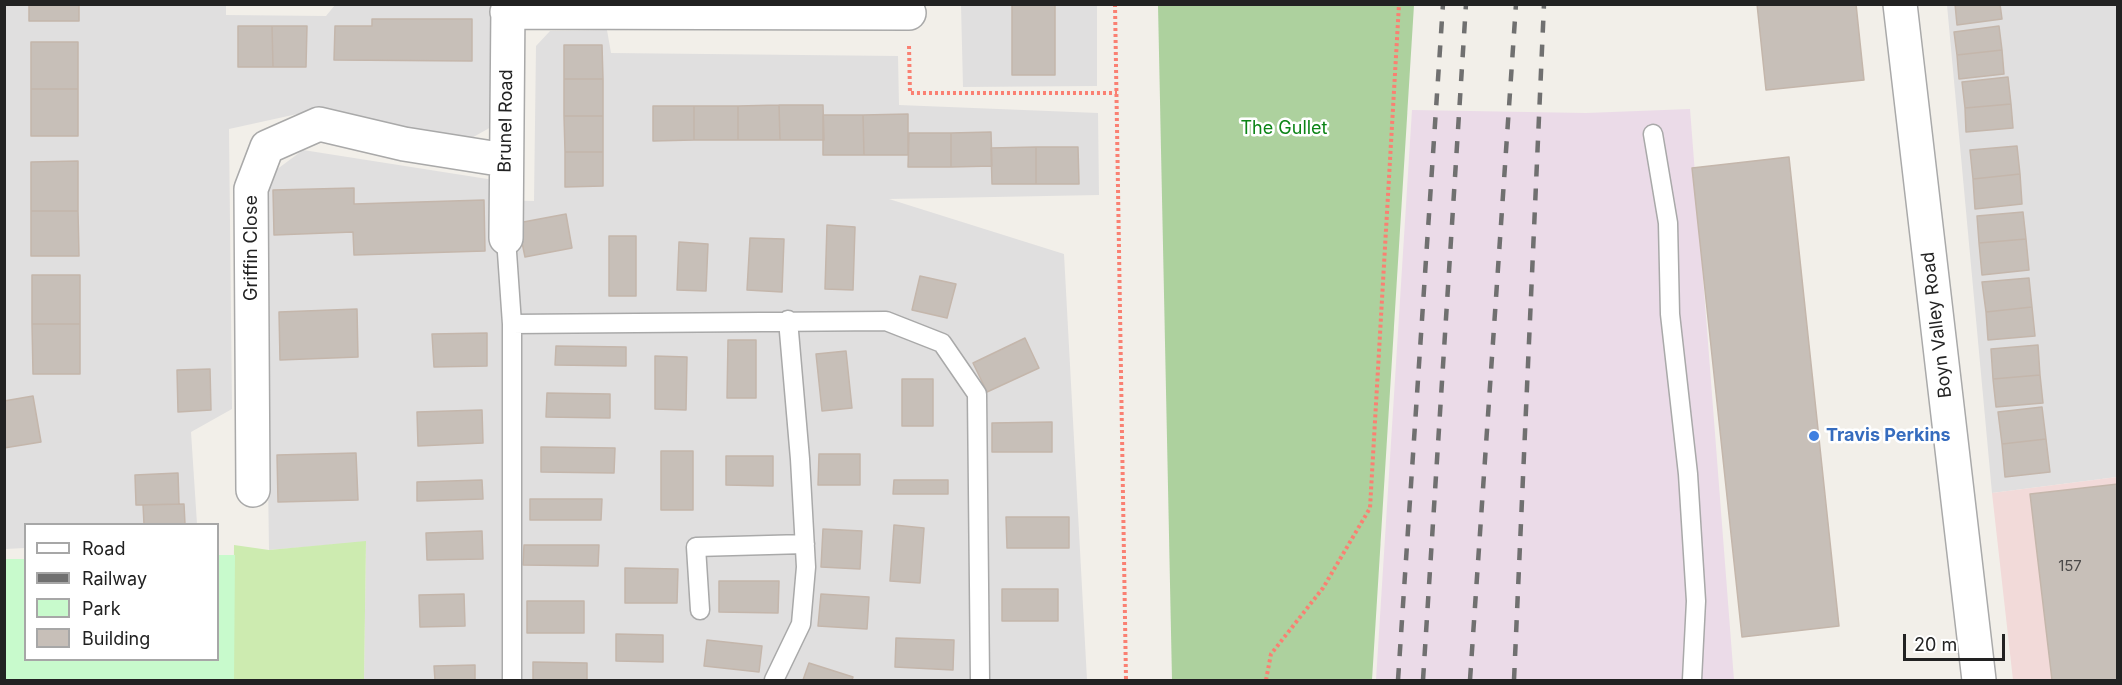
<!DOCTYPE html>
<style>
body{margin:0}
#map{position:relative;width:2122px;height:685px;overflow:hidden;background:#f2efe9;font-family:Inter,sans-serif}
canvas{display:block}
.frame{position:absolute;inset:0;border:6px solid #222;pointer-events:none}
.legend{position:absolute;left:24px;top:523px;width:195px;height:138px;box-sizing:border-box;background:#fff;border:2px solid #a7a7a7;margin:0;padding:8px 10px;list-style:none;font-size:18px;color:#222}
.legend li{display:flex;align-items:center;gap:12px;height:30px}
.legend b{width:30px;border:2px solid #a7a7a7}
.scale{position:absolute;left:1903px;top:634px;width:102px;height:27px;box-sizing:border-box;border:3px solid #222;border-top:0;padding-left:8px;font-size:18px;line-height:21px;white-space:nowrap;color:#222;-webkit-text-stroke:4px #fff;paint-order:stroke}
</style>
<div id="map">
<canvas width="2122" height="685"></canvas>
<div class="frame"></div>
<ul class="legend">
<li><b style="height:8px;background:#fff"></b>Road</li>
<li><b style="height:8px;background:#707070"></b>Railway</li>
<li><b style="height:16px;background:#c8facc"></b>Park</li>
<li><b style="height:16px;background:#c7bfb8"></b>Building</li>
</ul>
<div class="scale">20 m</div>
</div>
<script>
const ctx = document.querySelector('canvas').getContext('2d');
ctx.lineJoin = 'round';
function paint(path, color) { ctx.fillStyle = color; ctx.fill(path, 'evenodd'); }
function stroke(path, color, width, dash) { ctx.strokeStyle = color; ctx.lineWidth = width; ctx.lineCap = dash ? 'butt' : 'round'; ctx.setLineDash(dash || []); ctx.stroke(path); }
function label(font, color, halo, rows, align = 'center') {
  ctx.font = font + ' Inter,sans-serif'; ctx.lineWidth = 5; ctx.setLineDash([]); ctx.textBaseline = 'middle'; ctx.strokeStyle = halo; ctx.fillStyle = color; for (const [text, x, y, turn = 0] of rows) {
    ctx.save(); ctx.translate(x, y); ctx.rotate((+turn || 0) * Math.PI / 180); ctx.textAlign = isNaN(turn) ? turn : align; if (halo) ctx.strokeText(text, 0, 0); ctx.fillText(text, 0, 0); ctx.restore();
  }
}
paint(new Path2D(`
 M226 4V15L326 16 335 5H491L493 126 468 140 320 109 229 129 232 409 191 432 197 524H26L25 548 5 549 4 5Z
 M961 5H1097V86L963 87Z
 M1947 5H2117V477L1992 493Z
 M607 30 611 53 898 56 899 105 1098 113 1099 195 889 199 1064 254 1087 680H364L366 542 269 550 264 193 276 170 303 150 494 180 495 200 534 201 536 46 550 31Z`), '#e0dfdf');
paint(new Path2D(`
 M2117 477V680H2013L1992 493Z`), '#f2dad9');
paint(new Path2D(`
 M1690 109 1734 680H1376L1412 110 1586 113Z`), '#ebdbe8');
paint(new Path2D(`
 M366 541 364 680H233L234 545 269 550Z`), '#cdebb0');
paint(new Path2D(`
 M1158 5H1414L1372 680H1172Z`), '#add19e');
paint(new Path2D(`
 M218 555H235L234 680H5V559H25L26 660H218Z`), '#c8facc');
const building = new Path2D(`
 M29 4H79V21H29Z
 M1012 4H1055V75H1012Z
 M1757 4H1856L1864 80 1766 90Z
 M1955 4H2000L2002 19 1957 25Z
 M372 19H472V61L334 60 335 26H372Z
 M238 26H272L273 67H238Z
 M272 26H307L306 67H273Z
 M1999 26 2002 50 1957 55 1954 32Z
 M31 42H78V89H31Z
 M564 45H602L603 79H564Z
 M2002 50 2004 74 1959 79 1957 55Z
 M2008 77 2011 104 1965 108 1962 82Z
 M564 79H603V116H564Z
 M31 89H78V136H31Z
 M2011 104 2013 128 1966 132 1965 108Z
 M779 105 780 140H738V106Z
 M779 105H823L824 140H780Z
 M653 106H694V140L653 141Z
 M694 106H738V140H694Z
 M908 114V155H864L863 115Z
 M823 115H863L864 155H823Z
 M564 116H603V152H565Z
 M991 132 992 166 951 167V133Z
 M909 133H951V167H908Z
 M2017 146 2020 174 1973 179 1970 150Z
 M1036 147H1078L1079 184H1036Z
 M1036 147V184H992L991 148Z
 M565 152H603V186L565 187Z
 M1789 157 1839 626 1742 637 1692 168Z
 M78 161V211H31V162Z
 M2020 174 2022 204 1975 209 1973 179Z
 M354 188V204L484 200 485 251 354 255 353 232 274 235 273 190Z
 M31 211H78L79 256H31Z
 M2023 212 2026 239 1979 243 1977 216Z
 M566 214 572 248 525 257 518 223Z
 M827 225 855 227 853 290 825 289Z
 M609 236H636V296H609Z
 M750 238 784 239 782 292 747 290Z
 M2026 239 2029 270 1982 275 1979 243Z
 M679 242 708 244 706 291 677 290Z
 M32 275H80V324H32Z
 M920 276 956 284 947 318 912 310Z
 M2029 278 2032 307 1986 312 1982 282Z
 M2032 307 2035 336 1988 340 1986 312Z
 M357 309 358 357 280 360 279 312Z
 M32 324H80V374H33Z
 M487 333V366L434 367 432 334Z
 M1025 338 1039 368 987 392 973 363Z
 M728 340H756V398H727Z
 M2038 345 2040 375 1993 379 1991 349Z
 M556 346 626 347V366L555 365Z
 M846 351 852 408 822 411 816 354Z
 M655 356 687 357 686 410 655 409Z
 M210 369 211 410 178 412 177 370Z
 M2040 375 2043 403 1996 407 1993 379Z
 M902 379H933V426H902Z
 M547 393 610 394V418L546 417Z
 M33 396 41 442 4 448V401Z
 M2042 407 2046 439 2002 444 1998 412Z
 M482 410 483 443 418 446 417 412Z
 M1052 422V452H992V423Z
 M2046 439 2050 472 2005 477 2002 444Z
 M541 447 615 448 614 473 541 472Z
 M661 451H693V510H661Z
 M356 453 358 500 278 502 277 455Z
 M819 454H860V485H818Z
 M726 456H773V486L726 485Z
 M178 473 179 504 136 505 135 475Z
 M482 480 483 499 417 501V482Z
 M894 480H948V494H893Z
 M2118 484V680H2052L2030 494Z
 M530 499H602L601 520H530Z
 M184 504 185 524H144L143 505Z
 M1006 517H1069V548H1007Z
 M894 525 924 528 920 583 890 581Z
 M823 529 862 531 860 569 821 567Z
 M482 531 483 559 427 560 426 533Z
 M524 545H599L598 566 523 565Z
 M625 568 678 569 677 603H625Z
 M719 581H779L778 613 719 612Z
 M1002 589H1058V621H1002Z
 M464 594 465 626 420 627 419 595Z
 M821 594 869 597 867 629 818 626Z
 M527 601H584V633H527Z
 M616 634 663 635V662L616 661Z
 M896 638 954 640 953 670 895 667Z
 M707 640 762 646 759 672 704 666Z
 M533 662 587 663V680H533Z
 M809 663 853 677 852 680H803Z
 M475 665V680H435L434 666Z`);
paint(building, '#c7bfb8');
stroke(building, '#c4b6ab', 1.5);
const service = new Path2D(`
 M1653 134 1668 223 1670 314 1688 474 1696 601 1692 680
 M506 238 512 324V680
 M512 324 886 321 942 343 977 394 980 680
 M700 610 696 547 805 544
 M774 680 801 624 806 567 800 459 788 320`);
const minor = new Path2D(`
 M507 12 909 13
 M506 238 508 4
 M253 490 251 189 267 147 319 124 404 144 505 160`);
const tertiary = new Path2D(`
 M1900 4 1979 680`);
stroke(service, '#a9a9a9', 21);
stroke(minor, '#a9a9a9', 36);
stroke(tertiary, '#a9a9a9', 36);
stroke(new Path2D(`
 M1115 4 1126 680
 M909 46 910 93H1117
 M1266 680 1271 654 1323 588 1370 508 1399 4`), '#fa8072', 4, [3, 3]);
stroke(service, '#fff', 18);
stroke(minor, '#fff', 33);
stroke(tertiary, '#fff', 33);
stroke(new Path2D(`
 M1398 680 1443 4
 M1423 680 1466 4
 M1470 680 1516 4
 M1514 680 1544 4`), '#707070', 4.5, [12, 12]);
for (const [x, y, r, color] of [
 [1814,436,6,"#3f7fe0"]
]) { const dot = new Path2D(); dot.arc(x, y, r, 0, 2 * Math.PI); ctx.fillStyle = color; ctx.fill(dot); stroke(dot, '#fff', 2); }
label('15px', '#4b4948', null, [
 ["157",2070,566]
]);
label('18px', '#222', '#fff', [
 ["Brunel Road",506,121,-89],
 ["Griffin Close",252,248,-90],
 ["Boyn Valley Road",1937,325,-97]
]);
label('18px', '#0c8416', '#fff', [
 ["The Gullet",1284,129]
]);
label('bold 18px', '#366cbe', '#fff', [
 ["Travis Perkins",1826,436]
], 'left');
</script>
